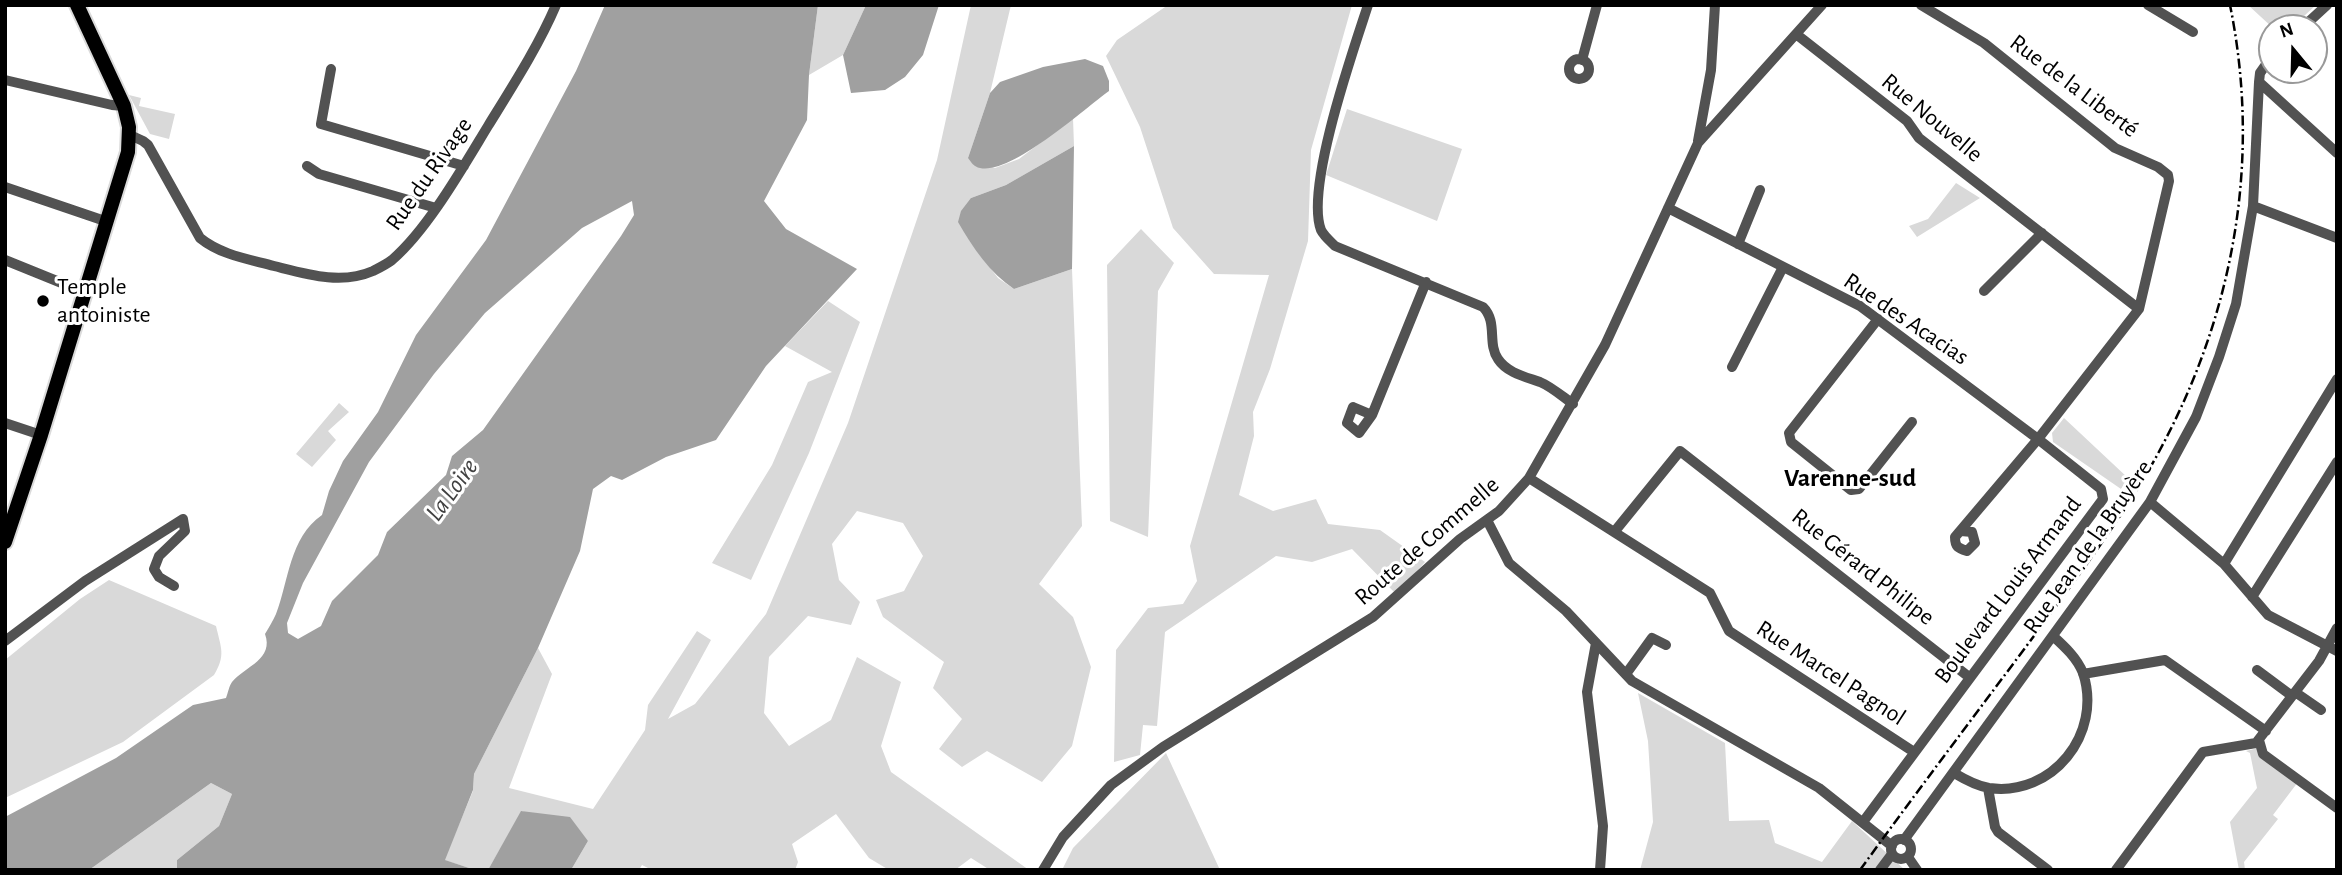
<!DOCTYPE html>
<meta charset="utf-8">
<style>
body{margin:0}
#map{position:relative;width:2342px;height:875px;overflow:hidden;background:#fff;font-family:"Alegreya Sans",sans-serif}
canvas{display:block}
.frame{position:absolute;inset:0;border:7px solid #000;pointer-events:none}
.north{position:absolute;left:2258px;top:14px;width:70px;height:70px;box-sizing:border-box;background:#fff;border:2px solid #999;border-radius:50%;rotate:341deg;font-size:19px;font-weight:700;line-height:28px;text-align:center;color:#000}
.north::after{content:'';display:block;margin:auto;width:24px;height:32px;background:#000;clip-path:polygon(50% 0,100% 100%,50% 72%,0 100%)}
</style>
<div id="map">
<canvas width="2342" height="875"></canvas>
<div class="frame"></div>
<div class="north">N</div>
</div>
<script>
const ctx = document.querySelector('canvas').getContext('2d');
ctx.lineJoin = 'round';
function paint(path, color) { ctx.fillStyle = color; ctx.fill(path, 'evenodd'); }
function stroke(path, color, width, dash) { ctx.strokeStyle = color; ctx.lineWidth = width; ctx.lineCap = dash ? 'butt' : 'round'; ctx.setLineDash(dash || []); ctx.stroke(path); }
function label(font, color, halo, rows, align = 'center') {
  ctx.font = font + ' "Alegreya Sans",sans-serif'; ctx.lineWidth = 6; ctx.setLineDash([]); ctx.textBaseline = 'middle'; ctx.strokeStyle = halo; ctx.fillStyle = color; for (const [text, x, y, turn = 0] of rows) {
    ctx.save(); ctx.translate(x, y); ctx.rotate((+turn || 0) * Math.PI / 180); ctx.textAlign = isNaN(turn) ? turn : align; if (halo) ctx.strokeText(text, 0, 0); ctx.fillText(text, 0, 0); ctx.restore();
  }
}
paint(new Path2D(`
 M818 5H866L843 55 809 75Z
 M971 5H1011L990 93 968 158 995 168 1019 159 1073 118 1074 146 1006 185 971 198 969 240 998 278 1014 289 1072 269 1082 526 1039 584 1073 617 1091 667 1072 746 1042 782 987 751 962 767 939 749 962 719 933 688 944 662 883 617 876 600 904 591 923 556 903 523 857 511 832 544 839 580 860 602 851 625 808 616 769 657 764 713 789 746 831 720 857 657 901 682 881 746 891 772 1029 870H990L971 858 955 870H889L869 858 836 814 792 844 798 862 795 870H652L642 865 639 870H571L588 841 522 811 488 870H475L444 860 473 791 474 774 538 648 552 674 509 788 593 809 645 730 648 705 697 631 711 640 668 719 695 704 766 614 848 423 937 160Z
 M1168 5H1352L1311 150 1308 241 1270 369 1253 412 1254 436 1239 495 1273 511 1316 499 1328 524 1380 530 1425 562 1396 594 1352 549 1312 562 1276 556 1165 632 1157 726 1143 725 1140 755 1114 762 1116 650 1148 608 1183 604 1197 581 1190 546 1269 275 1214 274 1173 228 1140 127 1106 56 1117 40Z
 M2248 5H2316L2291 28H2273Z
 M129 95 141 98 139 106 175 114 169 139 150 134Z
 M1347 109 1462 149 1437 221 1326 175Z
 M1956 183 1980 198 1917 237 1909 226 1928 219Z
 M1141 229 1174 263 1158 291 1148 537 1110 521 1107 265Z
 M828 301 860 322 809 453 751 580 712 563 772 465 808 382 832 372 785 346Z
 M339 403 349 412 328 431 336 440 312 467 296 454Z
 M2064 418 2128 478 2121 489 2053 442 2052 433Z
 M109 580 216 626C221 648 226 655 214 675L123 742 5 798V660L80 599Z
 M1638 693 1725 743 1729 821 1769 820 1775 843 1822 862 1852 821 1905 870H1640L1653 822 1648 741Z
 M2258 748 2298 782 2273 815 2278 819 2244 862 2245 870H2239L2230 822 2257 788 2250 753 2246 751Z
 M1166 753 1220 870H1062L1073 848Z
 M211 783 232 794 219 826 177 860V870H89Z`), '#d9d9d9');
paint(new Path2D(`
 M605 5H818L809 75 807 120 764 201 786 229 857 269 766 366 716 440 666 457 622 480 611 476 593 489 580 551 538 648 474 774 473 790 445 860 475 870H177V860L219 826 232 794 211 783 89 870H5V817L116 758 193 705 226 698C228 693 229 686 232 682 246 666 274 659 265 634 269 627 273 621 276 614 289 581 289 538 322 515L329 491 343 461 378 412 416 335 486 240 576 71ZM632 201 634 215 621 236 483 430 452 456 446 475 387 532 378 555 332 601 321 626 298 639 288 633 287 623 303 583 369 462 434 374 485 313 582 228Z
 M866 5H939L923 55 905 77 885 90 851 93 843 55Z
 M1085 59 1103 66 1109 81V91C1083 110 1011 175 980 168 974 167 971 162 968 158L990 93 1000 82 1043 67Z
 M1074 146 1072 269 1014 289C990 273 973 248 958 222L961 211 971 198 1006 185Z
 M521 811 570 817 588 841 571 870H488Z`), '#a0a0a0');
const major = new Path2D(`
 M5 542 41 435 128 152 129 127 124 106 77 5`);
stroke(major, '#dbdbdb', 18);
stroke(new Path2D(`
 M1368 5C1353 51 1305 188 1321 230 1324 236 1330 241 1335 246L1483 307C1498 322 1487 343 1498 359 1507 373 1526 377 1540 382 1552 387 1563 397 1573 404
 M2148 5 2193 32
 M2302 28 2327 5
 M1796 34 1907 121 1919 138 2139 309
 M2272 56 2260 73 2259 82 2253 206 2337 238
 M1569 69a10 10 0 1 1 20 0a10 10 0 1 1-20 0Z
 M1582 60 1597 5
 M331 69 321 124 464 166
 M5 80 112 105 124 106
 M2259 82 2337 153
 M130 135 143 141 148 145 200 238C221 255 248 259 274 266 306 274 341 285 373 271 379 268 387 264 392 260 428 229 463 167 488 126 512 87 538 47 556 5
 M1698 141 1711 70 1715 5
 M307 166 319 174 436 208
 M5 187 105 221
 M1668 208 1860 306 2038 439 1955 537C1955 547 1958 548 1967 551L1975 543 1972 532 1961 531
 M1738 244 1760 190
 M5 260 84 292
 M1984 291 2042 233
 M1878 319 1789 433 1791 442 1851 490 1859 489 1912 422
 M1732 367 1783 267
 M1372 415 1359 433 1347 423 1353 407 1372 415 1426 282
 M5 423 41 435
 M1529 478 1710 593 1729 631 1914 752
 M2150 502 2224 564 2268 615 2337 651
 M1487 520 1509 563 1566 611 1632 681 1819 788 1892 846
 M1615 531 1680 451 1969 677
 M2224 564 2337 379
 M2252 597 2337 462
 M5 641 85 581 183 519 185 531 159 556 154 569 159 577 174 586
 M1596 643 1587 692 1603 826 1600 870
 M2257 670 2292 696
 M1626 674 1652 638 1666 645
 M2083 674 2165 660 2266 731
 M2295 692 2321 710
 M2259 740 2263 754 2337 808
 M1954 773C1964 779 1977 786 1989 788 2052 797 2103 734 2083 673 2077 658 2065 647 2053 636
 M1988 788 1995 827 1998 832 2048 870
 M1863 822 2103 499 2101 489 2038 439 2139 309 2169 181 2168 175 2158 167 2115 148 1984 43 1921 5
 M1891 849a10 10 0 1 1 20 0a10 10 0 1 1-20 0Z
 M1904 840 2150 502 2196 417 2219 357 2236 304 2253 206
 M1908 857 1917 870
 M1043 870 1063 837 1111 785 1163 747 1373 617 1460 539 1499 511 1529 478 1605 345 1698 143 1822 5
 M1880 870 1892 854
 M2116 870 2203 752 2256 743 2319 661 2337 628`), '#525252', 10);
stroke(major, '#000', 14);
stroke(new Path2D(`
 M1860 870C1915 794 1972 719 2028 644 2065 594 2102 545 2135 493 2227 345 2265 177 2230 5`), '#000', 2.5, [10, 3.5, 2, 3.5]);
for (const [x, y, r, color] of [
 [43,301,7,"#000"]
]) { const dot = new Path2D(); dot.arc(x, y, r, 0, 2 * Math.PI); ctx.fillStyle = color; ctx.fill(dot); stroke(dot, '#fff', 2.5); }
label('24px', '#000', '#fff', [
 ["Rue de la Liberté",2074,86,37],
 ["Rue Nouvelle",1932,118,40],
 ["Rue du Rivage",429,174,-55],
 ["Rue des Acacias",1906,319,34],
 ["Route de Commelle",1427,541,-41],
 ["Rue Jean de la Bruyère",2088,547,-55],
 ["Rue Gérard Philipe",1863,567,38],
 ["Boulevard Louis Armand",2008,590,-53],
 ["Rue Marcel Pagnol",1831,673,33]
]);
label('24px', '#000', '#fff', [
 ["Temple",57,287],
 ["antoiniste",57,315]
], 'left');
label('bold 26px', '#000', '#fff', [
 ["Varenne-sud",1850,478]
]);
label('italic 26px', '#414141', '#fff', [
 ["La Loire",452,490,-54]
]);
</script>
